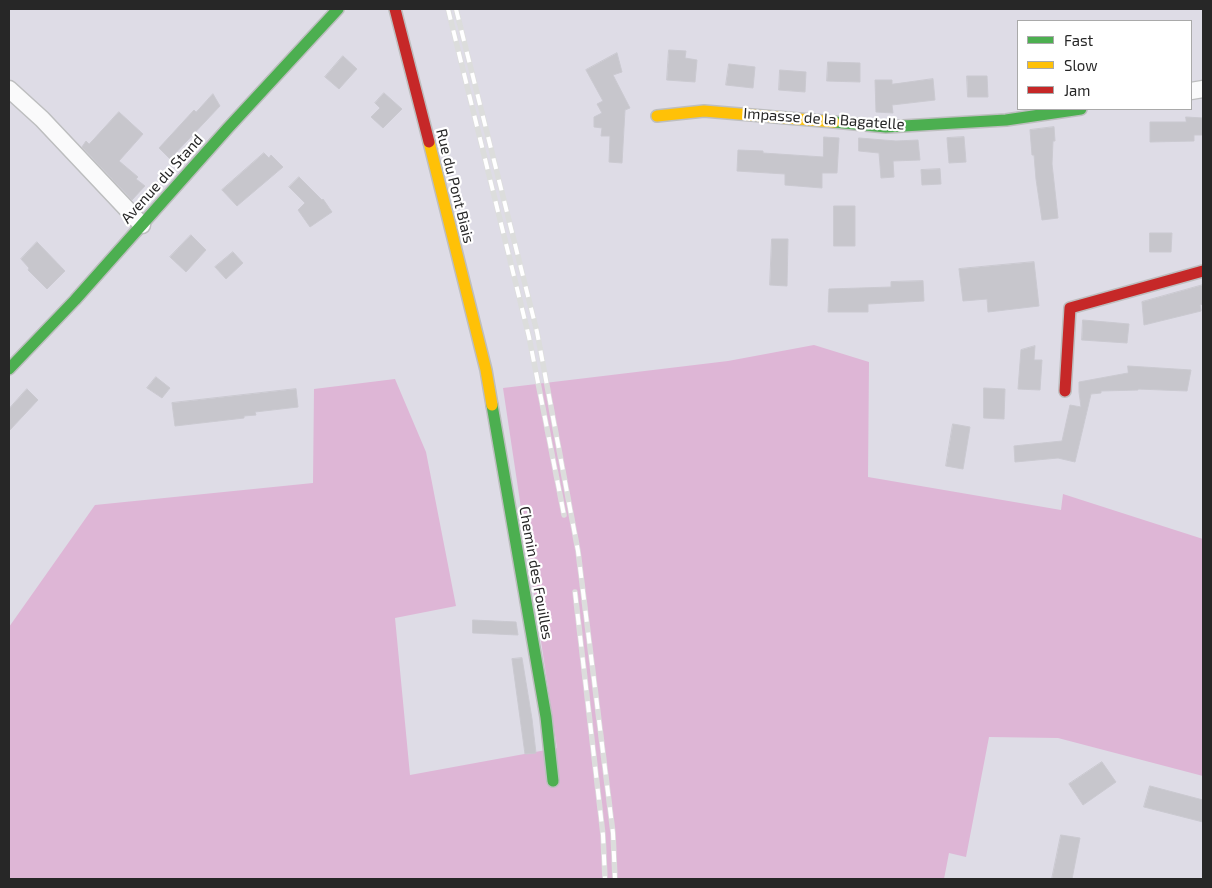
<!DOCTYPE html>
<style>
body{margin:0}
#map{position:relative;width:1212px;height:888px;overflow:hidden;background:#dedce6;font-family:"Exo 2",sans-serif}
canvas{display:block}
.frame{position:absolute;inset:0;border:10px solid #272727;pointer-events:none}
.legend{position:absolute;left:1017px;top:20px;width:175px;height:90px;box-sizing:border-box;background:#fff;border:1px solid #a9a9a9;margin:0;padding:6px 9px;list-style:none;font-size:15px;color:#272727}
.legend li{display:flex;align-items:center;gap:10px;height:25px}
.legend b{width:25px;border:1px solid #a9a9a9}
</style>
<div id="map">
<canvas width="1212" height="888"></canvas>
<div class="frame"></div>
<ul class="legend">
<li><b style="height:6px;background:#4caf50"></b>Fast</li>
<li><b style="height:6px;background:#ffc107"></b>Slow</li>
<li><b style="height:6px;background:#c62828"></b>Jam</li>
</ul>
</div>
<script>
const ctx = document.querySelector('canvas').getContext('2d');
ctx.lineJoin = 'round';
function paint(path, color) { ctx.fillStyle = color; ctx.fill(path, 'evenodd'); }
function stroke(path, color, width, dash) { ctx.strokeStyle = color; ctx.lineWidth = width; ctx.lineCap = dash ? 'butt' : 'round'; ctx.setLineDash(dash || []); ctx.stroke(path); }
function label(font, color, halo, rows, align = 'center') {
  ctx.font = font + ' "Exo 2",sans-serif'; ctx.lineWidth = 4.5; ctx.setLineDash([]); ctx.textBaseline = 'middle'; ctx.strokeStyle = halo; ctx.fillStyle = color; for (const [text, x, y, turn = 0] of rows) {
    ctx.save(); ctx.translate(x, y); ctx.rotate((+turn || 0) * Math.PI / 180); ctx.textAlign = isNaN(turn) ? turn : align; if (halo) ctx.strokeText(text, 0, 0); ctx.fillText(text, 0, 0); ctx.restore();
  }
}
paint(new Path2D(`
 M814 345 869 362 868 477 1061 510 1063 494 1203 539V776L1058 738 989 737 966 857 949 853 944 879H9V627L95 505 313 483 314 389 395 379 426 452 456 606 395 618 410 775 557 748 503 388 728 361Z`), '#deb6d6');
const building = new Path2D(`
 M669 50 686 51 685 58 697 60 695 82 667 80Z
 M617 53 622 72 613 75 630 108 625 110 622 163 609 162 610 136H601L602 128 594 127V117L602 113 597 104 603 101 586 70Z
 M343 56 357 69 339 89 325 77Z
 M828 62 860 63V82L827 81Z
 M729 64 755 67 753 88 726 85Z
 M780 70 806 72 805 92 779 90Z
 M967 76H987L988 97H968Z
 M933 79 935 100 892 105 893 113 876 112 875 80H892V84Z
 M384 93 402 109 383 128 371 117 380 108 375 103Z
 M213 94 220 106 170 159 159 148 194 110 196 112Z
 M119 112 143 134 119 161 138 177 136 179 145 186 132 200 82 147 86 141 89 144Z
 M1186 117 1203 118V135H1194V141L1150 142V122H1186Z
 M1054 127 1055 141H1053L1052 164 1058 218 1042 220 1036 179 1034 155H1032L1030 130Z
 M824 137 839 138 837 173H822V188L785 185V174L737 171 738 150 763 151V153L823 157Z
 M964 137 966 162 949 163 947 138Z
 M859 138 896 141 918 140 920 160 893 161 894 177 881 178 879 153 859 151Z
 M264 153 269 158 271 155 283 167 237 206 222 190Z
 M940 169 941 184 922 185 921 170Z
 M299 177 322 200 323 199 332 212 310 227 298 210 305 203 289 187Z
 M834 206H855V246H834Z
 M1150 233H1172L1171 252H1150Z
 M191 235 206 250 186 272 170 257Z
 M772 239H788L787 286 770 285Z
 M37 242 65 271 47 289 28 270 29 268 21 259Z
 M233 252 243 263 226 279 215 267Z
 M1034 262 1039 306 988 312 987 299 963 301 959 269Z
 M923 281 924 301 868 304V312H828L829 289 891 287V282Z
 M1203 285V304L1200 305 1201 311 1144 325 1142 302Z
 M1083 320 1129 324 1127 343 1082 340Z
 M1035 346 1034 360H1042L1040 390 1018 389 1021 350Z
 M1128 366 1191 370 1187 391 1138 389V390L1101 391V393L1091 394 1075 462 1058 458 1015 462 1014 446 1062 441 1070 405 1081 407 1079 392V382L1128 373Z
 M156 377 170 388 162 398 147 388Z
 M984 388 1005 389 1004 419 984 418Z
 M27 389 38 400 9 431V409Z
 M296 389 298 407 255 412 256 415 244 416V418L175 426 172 403Z
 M953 424 970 427 963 469 946 466Z
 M473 620 516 622 518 635 473 633Z
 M522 658 532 719 536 753 525 754 512 659Z
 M1102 762 1116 782 1083 805 1069 784Z
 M1150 786 1203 800V822L1144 807Z
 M1061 835 1080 838 1072 879H1052Z`);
paint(building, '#c7c6cc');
stroke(building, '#cac9d0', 1);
const street = new Path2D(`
 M9 89 42 119 142 225
 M1191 91 1203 89`);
const fast = new Path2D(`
 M834 122 886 127 1006 120 1081 109
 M9 369 75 300 228 128 338 9
 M492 405 546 717 553 781`);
const slow = new Path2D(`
 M657 116 704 111 834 122
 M429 142 486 370 492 405`);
const jam = new Path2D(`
 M395 9 429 142
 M1065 391 1070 308 1203 271`);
stroke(street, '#bdbebf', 19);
stroke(fast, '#bdbebf', 14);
stroke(slow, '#bdbebf', 14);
stroke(jam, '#bdbebf', 14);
stroke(street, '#fafafb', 16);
stroke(fast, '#4caf50', 11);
stroke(slow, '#ffc107', 11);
stroke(jam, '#c62828', 11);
const rail = new Path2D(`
 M448 9 529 337 564 515
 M456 9 537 332 578 551 613 833 615 879
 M575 592 603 835 605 879`);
stroke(rail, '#dcdddc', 5.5);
stroke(rail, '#fff', 4, [11]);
label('15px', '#272727', '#fff', [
 ["Impasse de la Bagatelle",824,119,4],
 ["Avenue du Stand",162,179,-48],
 ["Rue du Pont Biais",455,186,76],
 ["Chemin des Fouilles",536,573,80]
]);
</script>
